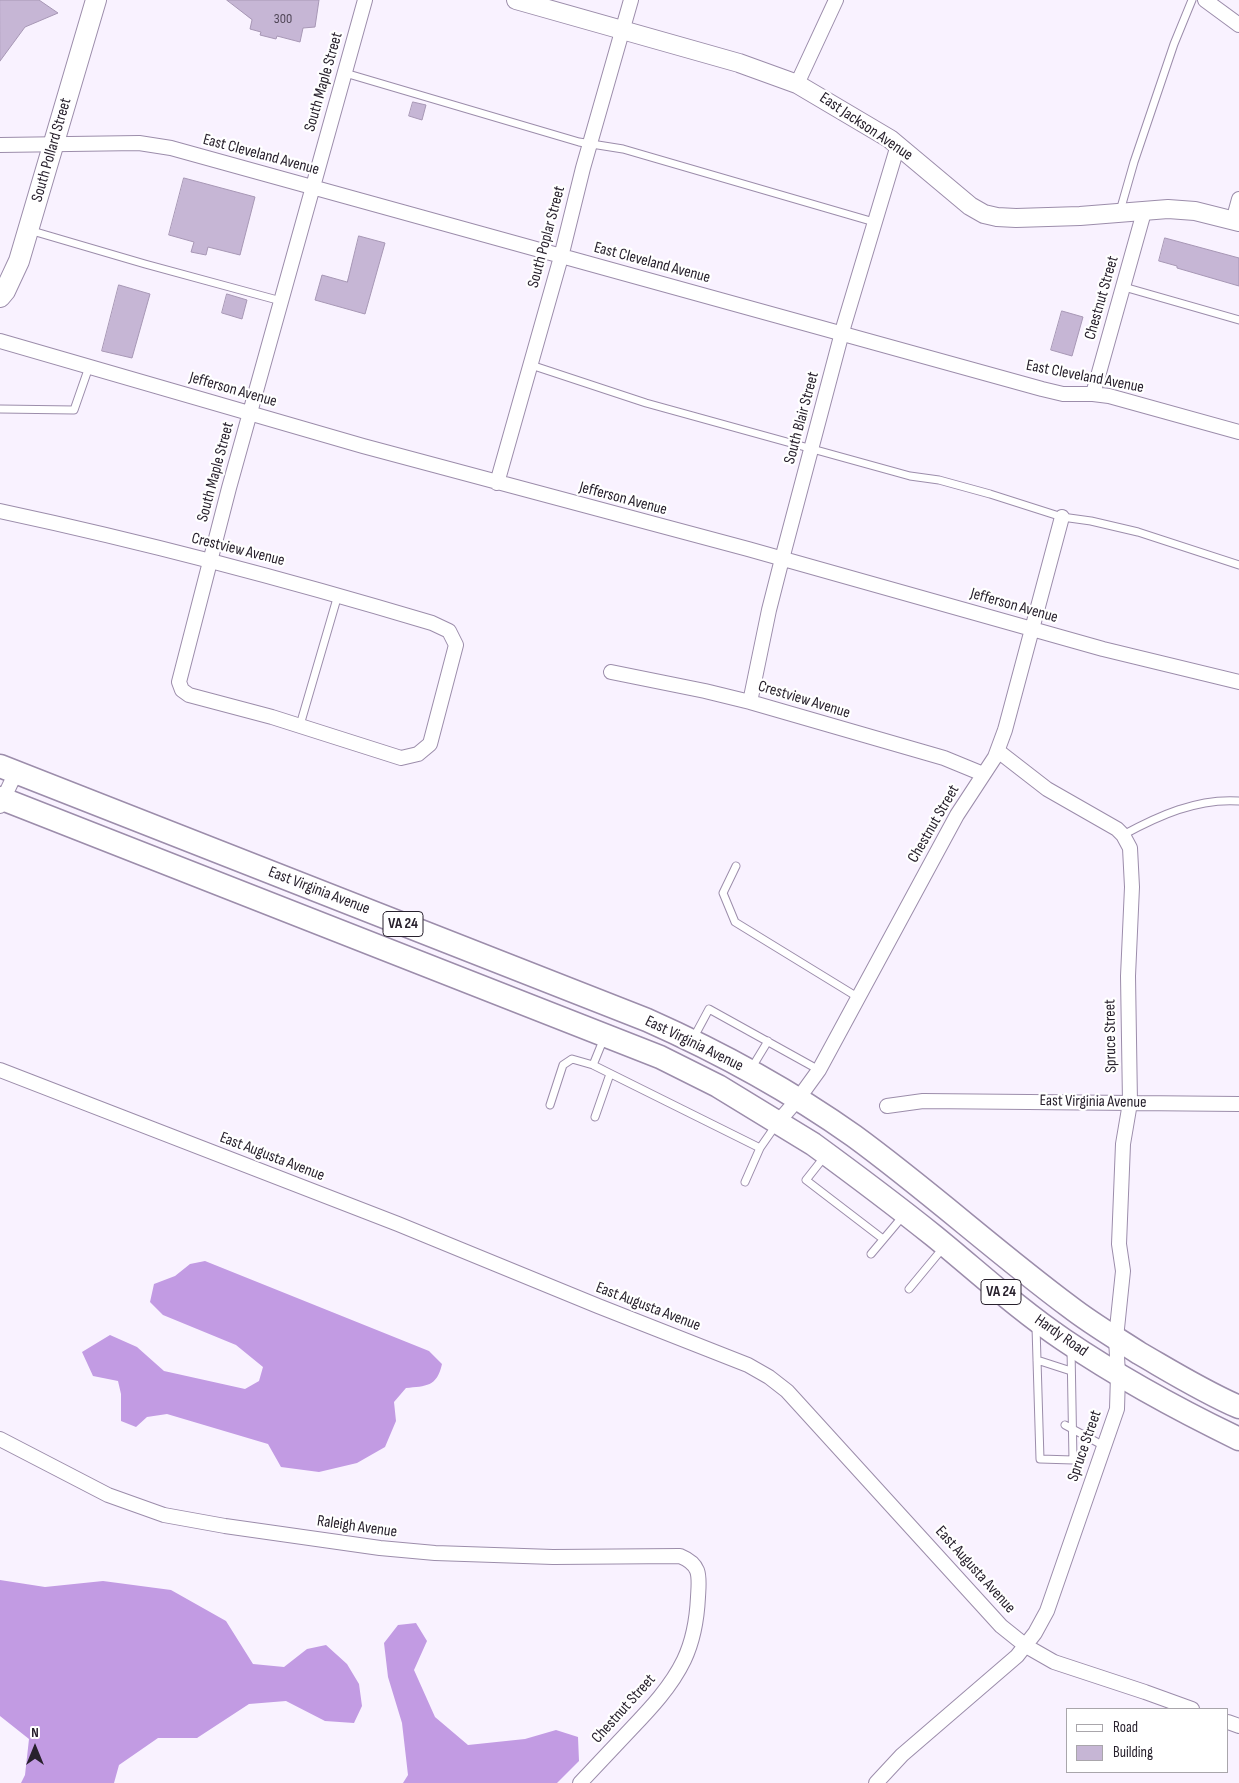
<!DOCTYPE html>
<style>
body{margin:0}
#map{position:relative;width:1239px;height:1783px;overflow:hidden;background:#f9f2ff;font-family:"Sofia Sans Condensed",sans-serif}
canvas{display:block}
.legend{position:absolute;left:1066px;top:1708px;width:162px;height:65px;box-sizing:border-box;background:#fff;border:1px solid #a9a6ab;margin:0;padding:6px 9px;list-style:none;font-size:15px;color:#28212d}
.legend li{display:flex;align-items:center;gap:10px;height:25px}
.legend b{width:25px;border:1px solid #a9a6ab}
.north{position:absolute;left:10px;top:1723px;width:50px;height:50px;-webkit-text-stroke:4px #fff;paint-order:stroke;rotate:0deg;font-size:14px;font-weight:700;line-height:20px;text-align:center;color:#28212d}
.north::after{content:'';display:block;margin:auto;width:18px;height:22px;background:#28212d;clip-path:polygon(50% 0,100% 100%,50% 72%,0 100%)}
</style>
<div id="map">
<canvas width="1239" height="1783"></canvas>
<ul class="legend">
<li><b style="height:6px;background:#fff"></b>Road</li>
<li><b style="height:14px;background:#c6b6d5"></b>Building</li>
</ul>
<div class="north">N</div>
</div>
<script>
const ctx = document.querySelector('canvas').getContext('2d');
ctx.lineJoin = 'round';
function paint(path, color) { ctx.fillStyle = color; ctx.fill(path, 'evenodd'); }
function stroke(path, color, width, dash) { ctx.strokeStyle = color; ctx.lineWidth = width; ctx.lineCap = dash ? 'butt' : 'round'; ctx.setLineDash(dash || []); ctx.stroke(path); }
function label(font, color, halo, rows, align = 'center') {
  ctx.font = font + ' "Sofia Sans Condensed",sans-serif'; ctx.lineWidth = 4.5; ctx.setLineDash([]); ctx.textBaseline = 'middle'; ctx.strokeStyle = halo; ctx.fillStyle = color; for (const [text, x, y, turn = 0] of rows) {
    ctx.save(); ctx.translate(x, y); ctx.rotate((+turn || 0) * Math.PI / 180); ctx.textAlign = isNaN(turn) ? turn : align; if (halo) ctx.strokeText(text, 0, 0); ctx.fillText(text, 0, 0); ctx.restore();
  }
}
paint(new Path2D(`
 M205 1261 429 1351 442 1364C437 1387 426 1386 406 1388L394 1402 396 1421 385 1447 357 1463 319 1472 281 1467 268 1444 167 1414 147 1417 136 1427 121 1421V1394L118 1381 93 1376 82 1352 110 1335 137 1347 164 1371 245 1389 259 1381 263 1367 236 1345 163 1315 150 1302 154 1284 175 1276 190 1264Z
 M0 1580 45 1587 103 1581 171 1590 226 1621 253 1664 284 1667 307 1649 326 1645 347 1664 359 1684 362 1706 354 1723 325 1721 286 1701 249 1704 197 1738H158L119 1765 114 1783H21L25 1775 29 1739 0 1716Z
 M416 1623 427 1641 414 1670 435 1717 468 1745 525 1739 556 1730 578 1737 579 1761 557 1783H403L408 1775 402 1723 388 1677 384 1643 398 1625Z`), '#c29be3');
const building = new Path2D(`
 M0 0H39L58 13 25 27 0 61Z
 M227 0H319L315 27 303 28 300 42 277 36 276 39 260 35 261 32 250 29 252 20Z
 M413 102 426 105 422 120 409 116Z
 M184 178 255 197 240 255 208 247 206 255 191 252 194 242 169 235Z
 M359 236 385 243 365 314 315 300 322 275 347 282Z
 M1165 238 1239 258V286L1177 268V266L1159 261Z
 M119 285 150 294 132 358 102 351Z
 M227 294 247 300 242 319 222 313Z
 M1062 311 1083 317 1072 356 1051 350Z`);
paint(building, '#c6b6d5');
stroke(building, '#a797b5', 1);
const service = new Path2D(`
 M345 73 579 142 623 149 874 222
 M1120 211 1134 162 1174 44 1192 0
 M29 230 145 264 281 301
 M1124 287 1239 320
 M531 365 646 403 910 476 939 480 990 494 1062 517 1091 521 1138 532 1239 565
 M0 409 74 410 89 367
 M300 725 338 595
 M1123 835C1158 816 1197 798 1239 801
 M736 866 723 893 735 922 859 998
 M694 1037 709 1009 819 1070
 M604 1038 593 1065 760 1148 776 1125
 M751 1069 768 1041
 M550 1105 563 1065 572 1059 593 1065
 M595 1117 610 1074
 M825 1156 806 1180 883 1239
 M745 1182 760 1148
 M871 1254 903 1216
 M909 1289 943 1248
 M1036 1327 1040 1459 1073 1460 1071 1349
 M1037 1360 1071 1371
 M1065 1425 1104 1446`);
const minor = new Path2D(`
 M1205 0 1239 25
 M797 84 836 0
 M0 145 139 143 171 148 1042 389 1063 394H1093L1109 396 1239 432
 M1233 221 1239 199
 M0 341 363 446 748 549 1103 649 1239 682
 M1093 394 1144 212
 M497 483 561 257 583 168 631 0
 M0 511C145 542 289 580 432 623L449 631 456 645 430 744 418 754 401 758 272 717 189 695 182 690 179 682 229 488 365 0
 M611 672 705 691 750 702 944 758 983 774
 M750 702 769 610 782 559 844 325 898 145
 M0 806 16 772
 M0 1070 398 1224 598 1306 748 1365 769 1377 787 1391 1001 1626 1026 1646 1054 1662 1145 1692 1192 1709
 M887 1106 923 1101 1239 1104
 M778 1122 798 1099 819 1070 957 815 995 757 1005 730 1062 517
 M0 1439 108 1495 164 1515 225 1526 380 1548 435 1553 553 1557 680 1556C702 1565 699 1577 698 1597 697 1618 693 1641 684 1660 671 1687 650 1709 630 1730 613 1748 597 1765 580 1783
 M1228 1722 1239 1726
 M876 1783 902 1755 1017 1656 1035 1633 1047 1611 1117 1409 1118 1375 1116 1338 1123 1271 1119 1244 1123 1144 1130 1103 1128 976 1132 887 1130 848 1123 835 1117 829 1047 789 998 751`);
const tertiary = new Path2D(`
 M516 0 739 63 797 84 890 139 970 206 984 214 997 217 1016 218 1080 216 1168 209 1195 211 1239 222`);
const secondary = new Path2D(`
 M0 297 5 291 19 261 96 0`);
const primary = new Path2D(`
 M0 766 647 1020C719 1052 789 1090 854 1136 928 1190 996 1252 1070 1307 1092 1324 1116 1338 1139 1353 1172 1372 1204 1392 1239 1407
 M0 798 660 1057 718 1086 813 1144C854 1174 894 1204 934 1236 977 1271 1018 1309 1064 1340 1120 1378 1179 1410 1239 1439`);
stroke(service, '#9c8dab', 9);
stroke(minor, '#9c8dab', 16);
stroke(tertiary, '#9c8dab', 20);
stroke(secondary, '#9c8dab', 22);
stroke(primary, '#9c8dab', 25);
stroke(service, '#fff', 7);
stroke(minor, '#fff', 14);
stroke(tertiary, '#fff', 18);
stroke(secondary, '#fff', 20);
stroke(primary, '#fff', 22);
label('14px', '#504657', null, [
 ["300",283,19]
]);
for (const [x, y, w] of [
 [403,924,40],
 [1001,1292,40]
]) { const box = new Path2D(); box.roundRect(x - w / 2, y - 12.5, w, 25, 4); ctx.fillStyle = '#fff'; ctx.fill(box); stroke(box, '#28212d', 1); }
label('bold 15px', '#28212d', null, [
 ["VA 24",403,924],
 ["VA 24",1001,1292]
]);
label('16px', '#28212d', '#fff', [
 ["South Maple Street",324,82,-74],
 ["East Jackson Avenue",866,127,34],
 ["South Pollard Street",52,150,-74],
 ["East Cleveland Avenue",261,155,15],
 ["South Poplar Street",547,237,-75],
 ["East Cleveland Avenue",652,263,15],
 ["Chestnut Street",1102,298,-74],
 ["East Cleveland Avenue",1085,377,11],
 ["Jefferson Avenue",233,390,16],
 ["South Blair Street",802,418,-75],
 ["South Maple Street",216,472,-75],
 ["Jefferson Avenue",623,499,15],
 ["Crestview Avenue",238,550,14],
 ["Jefferson Avenue",1014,606,16],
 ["Crestview Avenue",804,700,17],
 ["Chestnut Street",934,824,-60],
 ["East Virginia Avenue",319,891,21],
 ["Spruce Street",1111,1036,-91],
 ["East Virginia Avenue",694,1044,26],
 ["East Virginia Avenue",1093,1102,1],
 ["East Augusta Avenue",272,1157,21],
 ["East Augusta Avenue",648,1307,21],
 ["Hardy Road",1061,1336,35],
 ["Spruce Street",1085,1446,-71],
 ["Raleigh Avenue",357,1527,8],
 ["East Augusta Avenue",975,1570,48],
 ["Chestnut Street",624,1709,-48]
]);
</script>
